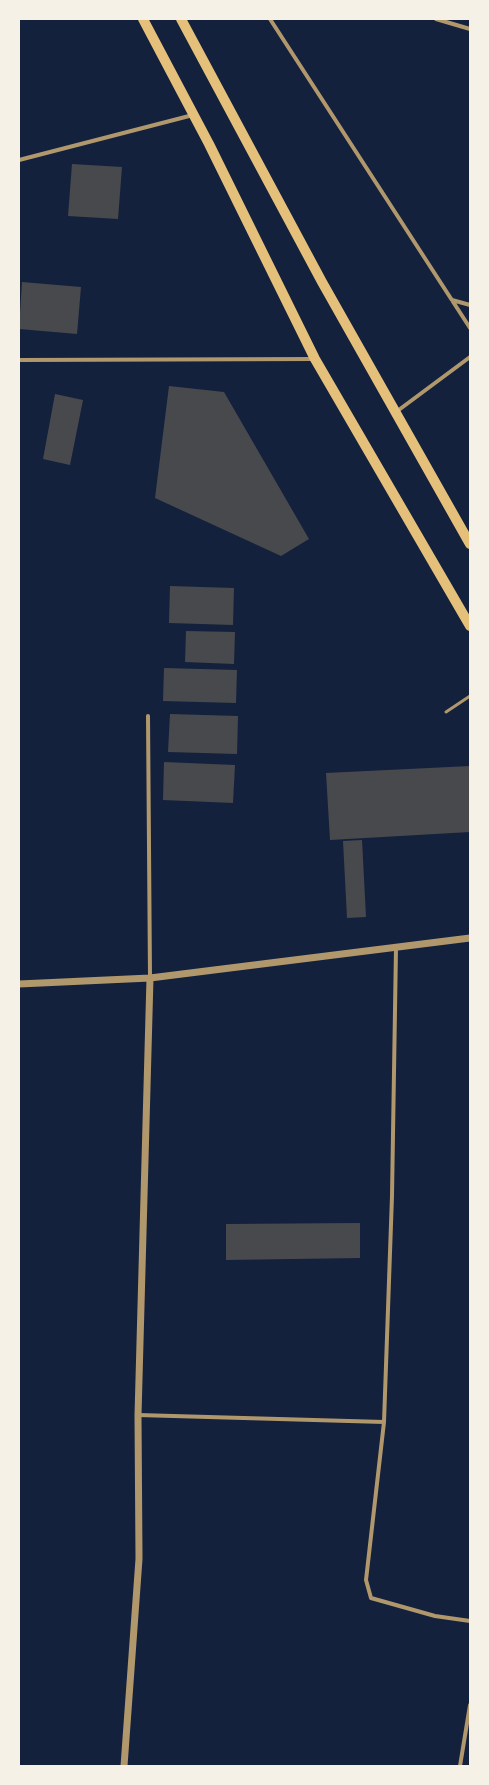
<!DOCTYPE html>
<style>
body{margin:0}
#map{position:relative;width:489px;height:1785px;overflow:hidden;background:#14213d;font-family:"Archivo Narrow",sans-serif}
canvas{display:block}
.frame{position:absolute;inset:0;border:20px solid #f6f1e7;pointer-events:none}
</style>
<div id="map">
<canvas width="489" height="1785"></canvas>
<div class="frame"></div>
</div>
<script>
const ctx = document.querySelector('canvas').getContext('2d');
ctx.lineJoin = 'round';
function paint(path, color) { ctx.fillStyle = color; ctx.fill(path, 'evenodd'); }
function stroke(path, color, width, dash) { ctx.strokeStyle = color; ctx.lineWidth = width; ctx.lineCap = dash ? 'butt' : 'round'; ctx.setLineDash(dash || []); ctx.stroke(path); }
paint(new Path2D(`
 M72 164 122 167 118 219 68 216Z
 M22 282 81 287 77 334 19 329Z
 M169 386 224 392 309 539 281 556 155 498Z
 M55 394 83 400 70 465 43 459Z
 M170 586 234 588 233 625 169 623Z
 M186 631 235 632 234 664 185 662Z
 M164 668 237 670 236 703 163 701Z
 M170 714 238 716 237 754 168 752Z
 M164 762 235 765 233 803 163 800Z
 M470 766V832L330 840 326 773Z
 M362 840 366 917 347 918 343 841Z
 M360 1223V1258L226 1260V1224Z`), '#48494c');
stroke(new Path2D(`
 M446 712 470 696`), '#b1986c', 3);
stroke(new Path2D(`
 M270 19 470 328
 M436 19 470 29
 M19 160 193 115
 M452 300 470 305
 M19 360 315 359
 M396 412 470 357
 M148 716 150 978
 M138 1415 384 1422 392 1196 396 948
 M384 1422 366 1580 371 1598 435 1616 470 1621
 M460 1766 470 1705`), '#b1986c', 4);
stroke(new Path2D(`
 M19 984 150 978
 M124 1766 139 1559 138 1415 150 978 470 938`), '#b1986c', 7);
stroke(new Path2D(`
 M143 19 209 144 315 359 470 626
 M181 19 322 282 470 544`), '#e5c07b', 10);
</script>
